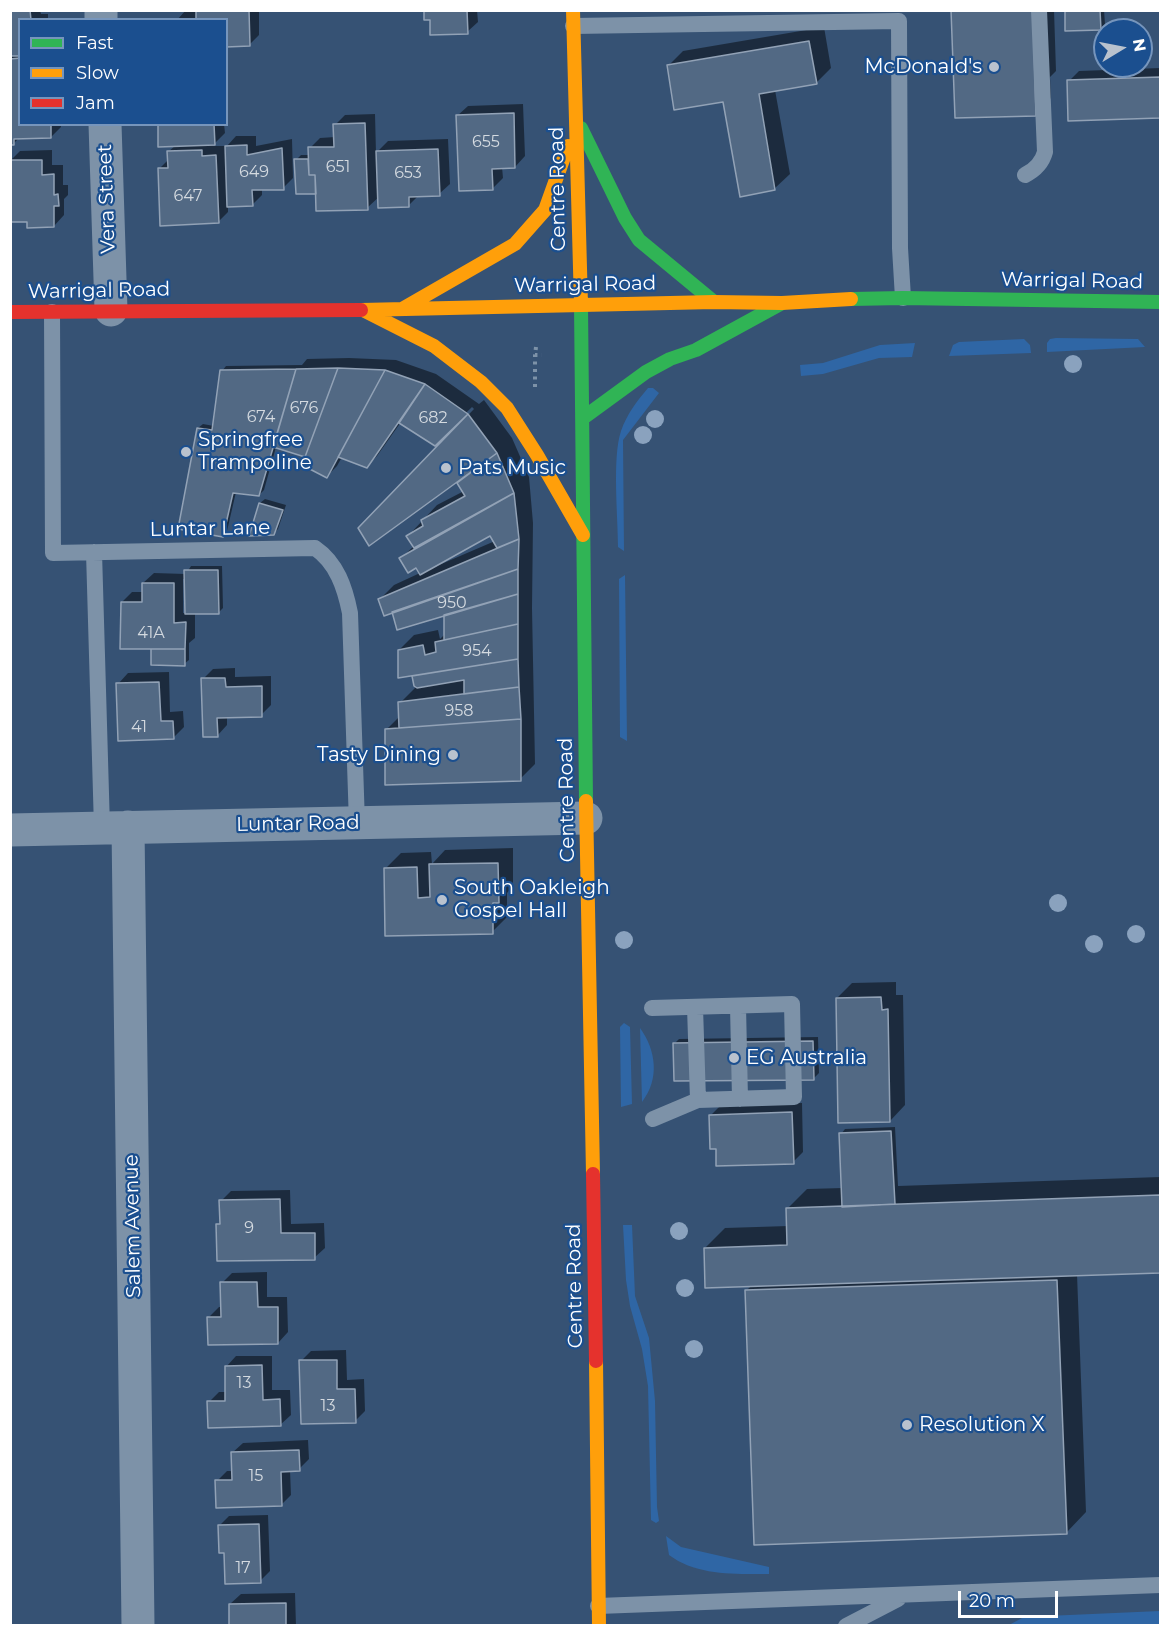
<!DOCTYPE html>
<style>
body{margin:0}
#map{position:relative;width:1171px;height:1636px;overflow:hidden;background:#365274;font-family:Montserrat,sans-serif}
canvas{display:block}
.frame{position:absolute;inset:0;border:12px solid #fff;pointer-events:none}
.legend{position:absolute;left:18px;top:18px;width:210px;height:108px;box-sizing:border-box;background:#1b4f8f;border:2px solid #7695bc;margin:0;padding:8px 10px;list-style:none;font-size:18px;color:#fff}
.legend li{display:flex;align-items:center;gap:12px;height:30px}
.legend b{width:30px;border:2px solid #7695bc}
.north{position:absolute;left:1093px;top:18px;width:60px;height:60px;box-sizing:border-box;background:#1b4f8f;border:2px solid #7695bc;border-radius:50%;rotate:80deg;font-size:16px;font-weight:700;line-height:24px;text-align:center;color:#fff}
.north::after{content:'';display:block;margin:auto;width:21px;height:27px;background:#b9c2ce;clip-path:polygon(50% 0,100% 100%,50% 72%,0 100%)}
.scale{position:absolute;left:958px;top:1591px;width:100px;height:27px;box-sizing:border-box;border:3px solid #fff;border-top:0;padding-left:8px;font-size:18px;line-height:21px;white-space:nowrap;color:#fff;-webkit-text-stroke:4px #1b4f8f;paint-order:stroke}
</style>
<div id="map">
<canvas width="1171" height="1636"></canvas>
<div class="frame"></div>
<ul class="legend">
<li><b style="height:8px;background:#30b455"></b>Fast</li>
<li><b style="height:8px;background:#ff9f0a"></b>Slow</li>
<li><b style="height:8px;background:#e5322d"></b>Jam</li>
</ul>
<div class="north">N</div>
<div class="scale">20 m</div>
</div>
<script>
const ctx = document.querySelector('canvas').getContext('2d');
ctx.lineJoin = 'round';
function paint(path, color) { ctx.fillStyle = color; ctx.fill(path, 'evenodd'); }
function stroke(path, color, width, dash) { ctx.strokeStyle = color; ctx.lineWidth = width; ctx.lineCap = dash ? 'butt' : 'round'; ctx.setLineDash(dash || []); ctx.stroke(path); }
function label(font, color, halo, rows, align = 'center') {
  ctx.font = font + ' Montserrat,sans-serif'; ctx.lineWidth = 4.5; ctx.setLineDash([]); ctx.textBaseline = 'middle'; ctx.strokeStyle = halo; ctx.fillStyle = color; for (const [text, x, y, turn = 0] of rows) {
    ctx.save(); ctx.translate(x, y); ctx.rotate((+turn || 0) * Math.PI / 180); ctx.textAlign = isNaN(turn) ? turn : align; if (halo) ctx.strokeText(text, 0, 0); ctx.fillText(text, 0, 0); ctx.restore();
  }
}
paint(new Path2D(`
 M1056 338 1138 339 1145 347 1047 352V343L1050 339Z
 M1024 339 1030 345 1031 353 949 356 953 345 959 342Z
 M915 343 912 357 879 358 823 374 801 376 800 365 823 363 880 345Z
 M648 388H653L659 393 623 440 624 551 618 547C618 516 612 458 621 431 627 414 637 401 648 388Z
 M625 575 627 741 620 737 619 579Z
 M624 1023 630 1027 632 1104 621 1107 620 1027Z
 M640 1028C656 1050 660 1079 642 1102Z
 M623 1225H632L635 1296 649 1338 655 1401 657 1507 659 1521 656 1523 651 1520 648 1386 642 1349 630 1306 626 1280Z
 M666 1536 681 1547 769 1567V1574C736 1574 697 1576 669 1555Z
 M1160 1611V1625H1009L1024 1617Z`), '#2f66a5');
paint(new Path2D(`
 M10 10H40L41 14H48V20H20V124H61V127L51 137 19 138 13 144H10V57L13 55Z
 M186 10H259V35L249 45 226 20H177Z
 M425 10H477L478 22 467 32 431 18Z
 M953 10H1054L1056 71 1050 77 1051 99Z
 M1066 10H1104L1105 24 1100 29Z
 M824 27 831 68 816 83 775 90 790 174 774 189 725 100 668 66 683 51Z
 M1160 68V116L1070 119 1069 81 1079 71Z
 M523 104 525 156 515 167H502L503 178 493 188 457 116 468 106Z
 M375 114 376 153 388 141 448 139 450 184 439 194 419 195 409 205 380 196 367 208 317 192 296 160 301 155H310V148L320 138 335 137V125L345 115Z
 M159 124H224L225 133 212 146H227L236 136H256V146L292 139 293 178 283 188 262 189V195L252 205 228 206V212L218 222 159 169 169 159 168 152 176 145Z
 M52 150V165H63V185H68V195L64 199V215L54 226 10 161 20 151Z
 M349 358 396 360 436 374 479 404 484 400 512 438 529 477 533 523 532 608 535 764 520 779 387 729 400 716V703L417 686 414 674 399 650 414 635 438 630 440 639 446 633V613L393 610 379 600 394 585 420 573 417 566 401 558 414 546 408 536 437 505 464 491 457 480 359 528 474 409 472 407 434 444 401 422 377 456 367 466 342 457 337 466 327 476 307 456 276 447 264 490 259 495 236 492 227 531 223 536 198 428 203 424 214 426 222 371 226 366 302 365 307 359ZM491 534 495 541 439 565 438 563Z
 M265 499 286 505 278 529 273 534 260 503Z
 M191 566H222L223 608 218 613H195V638L189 643V660L184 664 153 648 122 602 132 592H143V583L154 573 186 574ZM183 579H186L187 613H183Z
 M235 668V677L271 676V705L261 715 227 716V725L217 736 203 679 213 669Z
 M169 672 170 712 183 711 184 727 173 738 118 684 128 673Z
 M513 848V886L507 893V917L492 932 387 934 386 868 401 853 431 852 432 864 445 850Z
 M896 982V995H903L905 1105 890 1121 837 998 852 983Z
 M818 1037 819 1073 814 1078 675 1043 679 1039Z
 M802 1103 803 1152 793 1162 717 1147 711 1115 721 1105Z
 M895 1127 898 1186 1160 1177V1271L1077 1274 1086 1512 1067 1532 747 1290 752 1285 705 1248 725 1228 788 1226 787 1209 807 1189 843 1188 841 1134 845 1129Z
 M290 1190 291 1224 324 1223 325 1248 314 1258 218 1225 221 1221V1201L231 1191Z
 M267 1272V1297H287L288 1332 278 1343 209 1317 219 1307H222V1283L232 1273Z
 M346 1350 347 1380 364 1379 365 1411 355 1421 301 1361 311 1351Z
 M236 1356H272V1390H290L291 1415 280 1425 209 1402 219 1392H227L226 1367Z
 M308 1440 309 1459 299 1469 290 1470 291 1495 281 1505 217 1481 227 1471H233L232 1453 243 1443Z
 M268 1515 270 1571 260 1581 226 1551 219 1526 229 1516Z
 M295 1593 296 1626H231L230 1604 241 1594Z`), '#0007');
const building = new Path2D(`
 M10 10H30L31 20H20V56H10Z
 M196 10H249L250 46 226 47V20H185L196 19Z
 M424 10H467L468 34 430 35V20H424Z
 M951 10H1033L1036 116 955 118Z
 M1065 10H1100L1101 30 1065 31Z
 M809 41 817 84 759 94 775 190 740 197 723 102 674 110 667 65Z
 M20 58V124H51V138L14 139V145H10V59Z
 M1160 77V118L1068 121 1067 80Z
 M514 113 515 168 492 169 493 190 459 191 456 115Z
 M365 123 368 210 316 211 315 175H309L308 147H334L333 124Z
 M158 124H214L215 145 158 147Z
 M247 145V155L282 148 284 190H252L253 206 227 207 225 146Z
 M438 149 440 196 409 197V207L378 208 376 151Z
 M202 150V156L216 155 219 223 160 226 158 168H168L167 151Z
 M294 159H308L309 175H315L316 194H296Z
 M10 160H42V175L54 174V195L58 194 59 206H54V227L27 228V222H10Z
 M338 368 305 457 273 447 296 369Z
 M338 368 385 370 327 478 302 465Z
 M296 369 259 496 233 493 223 537 178 529 197 428 212 430 220 370Z
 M385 370 425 384 367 468 338 457Z
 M425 384 468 414 435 446 399 423Z
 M468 414 497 453 369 546 358 528Z
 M497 453 514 493 414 548 406 536 423 526 421 520 465 496 457 483Z
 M514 493 519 539 497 548 490 536 420 575 416 568 408 573 399 558Z
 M259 503 283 510 274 535 249 536Z
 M519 539 518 569 384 616 378 599Z
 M518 569V594L397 630 392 612Z
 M184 570H218L219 614H185Z
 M142 583H174V623L186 622 185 649H120L121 602H142Z
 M518 594V624L444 640V615Z
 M518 624V659L398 678V650L423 645 425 655 436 652 435 642Z
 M151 649H185V666L151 665Z
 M518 659 519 687 464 694V680L417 688 414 686 412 676Z
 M201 678H225L226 687 262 686V717L217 718 218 737H203Z
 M159 682 161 721H173L174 739 118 741 116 683Z
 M519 687 521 719 399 728 398 702Z
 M521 719V781L385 785V729Z
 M498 863 499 903H493V934L385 936 384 868 417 867 418 898 430 897 429 864Z
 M881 997 882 1010 888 1009 890 1122 838 1123 836 998Z
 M813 1041 814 1080 674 1081 673 1043Z
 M792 1112 794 1164 716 1166V1149H710L709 1115Z
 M891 1131 895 1204 842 1207 839 1133Z
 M1160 1195V1273L705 1288 704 1248 787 1245 786 1208Z
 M280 1199 281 1233H315V1260L217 1261 216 1224H220L219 1200Z
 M1057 1280 1067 1534 754 1545 745 1290Z
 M220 1282H257L258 1307H278V1344L208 1345 207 1317H221Z
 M299 1360H337V1389H355L356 1423 301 1424Z
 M262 1365 263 1400 280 1399 281 1426 208 1428 207 1401H225V1366Z
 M299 1450 300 1471 281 1472 282 1506 216 1508 215 1480H232L231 1452Z
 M259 1524 261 1583 225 1584 224 1553H219L218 1525Z
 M286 1603V1626H229V1604Z`);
paint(building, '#526984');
stroke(building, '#92a2b6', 1.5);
stroke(new Path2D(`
 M536 347 535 355H542
 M535 387V355`), '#7d92a8', 4, [3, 4.5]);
stroke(new Path2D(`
 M573 26 899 21 900 248 903 298
 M1025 175C1035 170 1042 163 1045 152L1039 10
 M52 312 53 553 315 548C337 563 345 588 350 613L357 824
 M94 552 102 828
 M738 1006 740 1099
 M695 1007 698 1100
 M652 1008 792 1004 794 1097 698 1100 653 1119
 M598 1606 1160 1585
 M846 1626 898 1599`), '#7d92a8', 16);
stroke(new Path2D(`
 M101 10V20
 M105 124 111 310
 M128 827 138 1626
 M10 830 586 818`), '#7d92a8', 33);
stroke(new Path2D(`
 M581 128 625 218 639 240 714 302
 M851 299 903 298 1160 302
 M581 305 586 801
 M583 418 646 372 670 359 696 350 782 303`), '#30b455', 14);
stroke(new Path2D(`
 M573 10 581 305
 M402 309 515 244 545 210 568 146
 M361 310 714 302 782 303 851 299
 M363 310 434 346 481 382 507 408 537 455 583 535
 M586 801 593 1174
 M596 1361 599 1626`), '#ff9f0a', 14);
stroke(new Path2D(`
 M10 312 361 310
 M593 1174 596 1361`), '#e5322d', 14);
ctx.fillStyle = '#8aa2be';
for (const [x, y] of [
 [1073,364],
 [655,419],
 [643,435],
 [1058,903],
 [1136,934],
 [624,940],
 [1094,944],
 [679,1231],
 [685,1288],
 [694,1349]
]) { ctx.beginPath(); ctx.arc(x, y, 9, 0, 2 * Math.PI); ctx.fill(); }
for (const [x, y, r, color] of [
 [994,67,6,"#b9c2ce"],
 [186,452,6,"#b9c2ce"],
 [446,468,6,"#b9c2ce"],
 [453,755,6,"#b9c2ce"],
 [442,900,6,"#b9c2ce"],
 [734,1058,6,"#b9c2ce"],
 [907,1425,6,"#b9c2ce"]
]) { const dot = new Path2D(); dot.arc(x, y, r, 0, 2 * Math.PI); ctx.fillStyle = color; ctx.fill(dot); stroke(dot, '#1b4f8f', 2); }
label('16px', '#d4dae0', null, [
 ["655",486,142],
 ["651",338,167],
 ["649",254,172],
 ["653",408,173],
 ["647",188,196],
 ["676",304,408],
 ["674",261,417],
 ["682",433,418],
 ["950",452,603],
 ["41A",151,633],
 ["954",477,651],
 ["958",459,711],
 ["41",139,727],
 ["9",249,1228],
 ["13",244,1383],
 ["13",328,1406],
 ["15",256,1476],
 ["17",243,1568]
]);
label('20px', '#fff', '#1b4f8f', [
 ["McDonald's",982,67,"right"],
 ["Springfree",198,440],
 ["Trampoline",198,463],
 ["Pats Music",458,468],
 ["Tasty Dining",441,755,"right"],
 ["South Oakleigh",454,888],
 ["Gospel Hall",454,911],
 ["EG Australia",746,1058],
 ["Resolution X",919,1425]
], 'left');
label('20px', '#fff', '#1b4f8f', [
 ["Centre Road",558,189,-91],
 ["Vera Street",107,199,-92],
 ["Warrigal Road",1072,281,1],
 ["Warrigal Road",585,285,-1],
 ["Warrigal Road",99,291,-1],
 ["Luntar Lane",210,529,-1],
 ["Centre Road",567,800,-91],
 ["Luntar Road",298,824,-1],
 ["Salem Avenue",133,1226,-91],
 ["Centre Road",575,1286,-91]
]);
</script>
